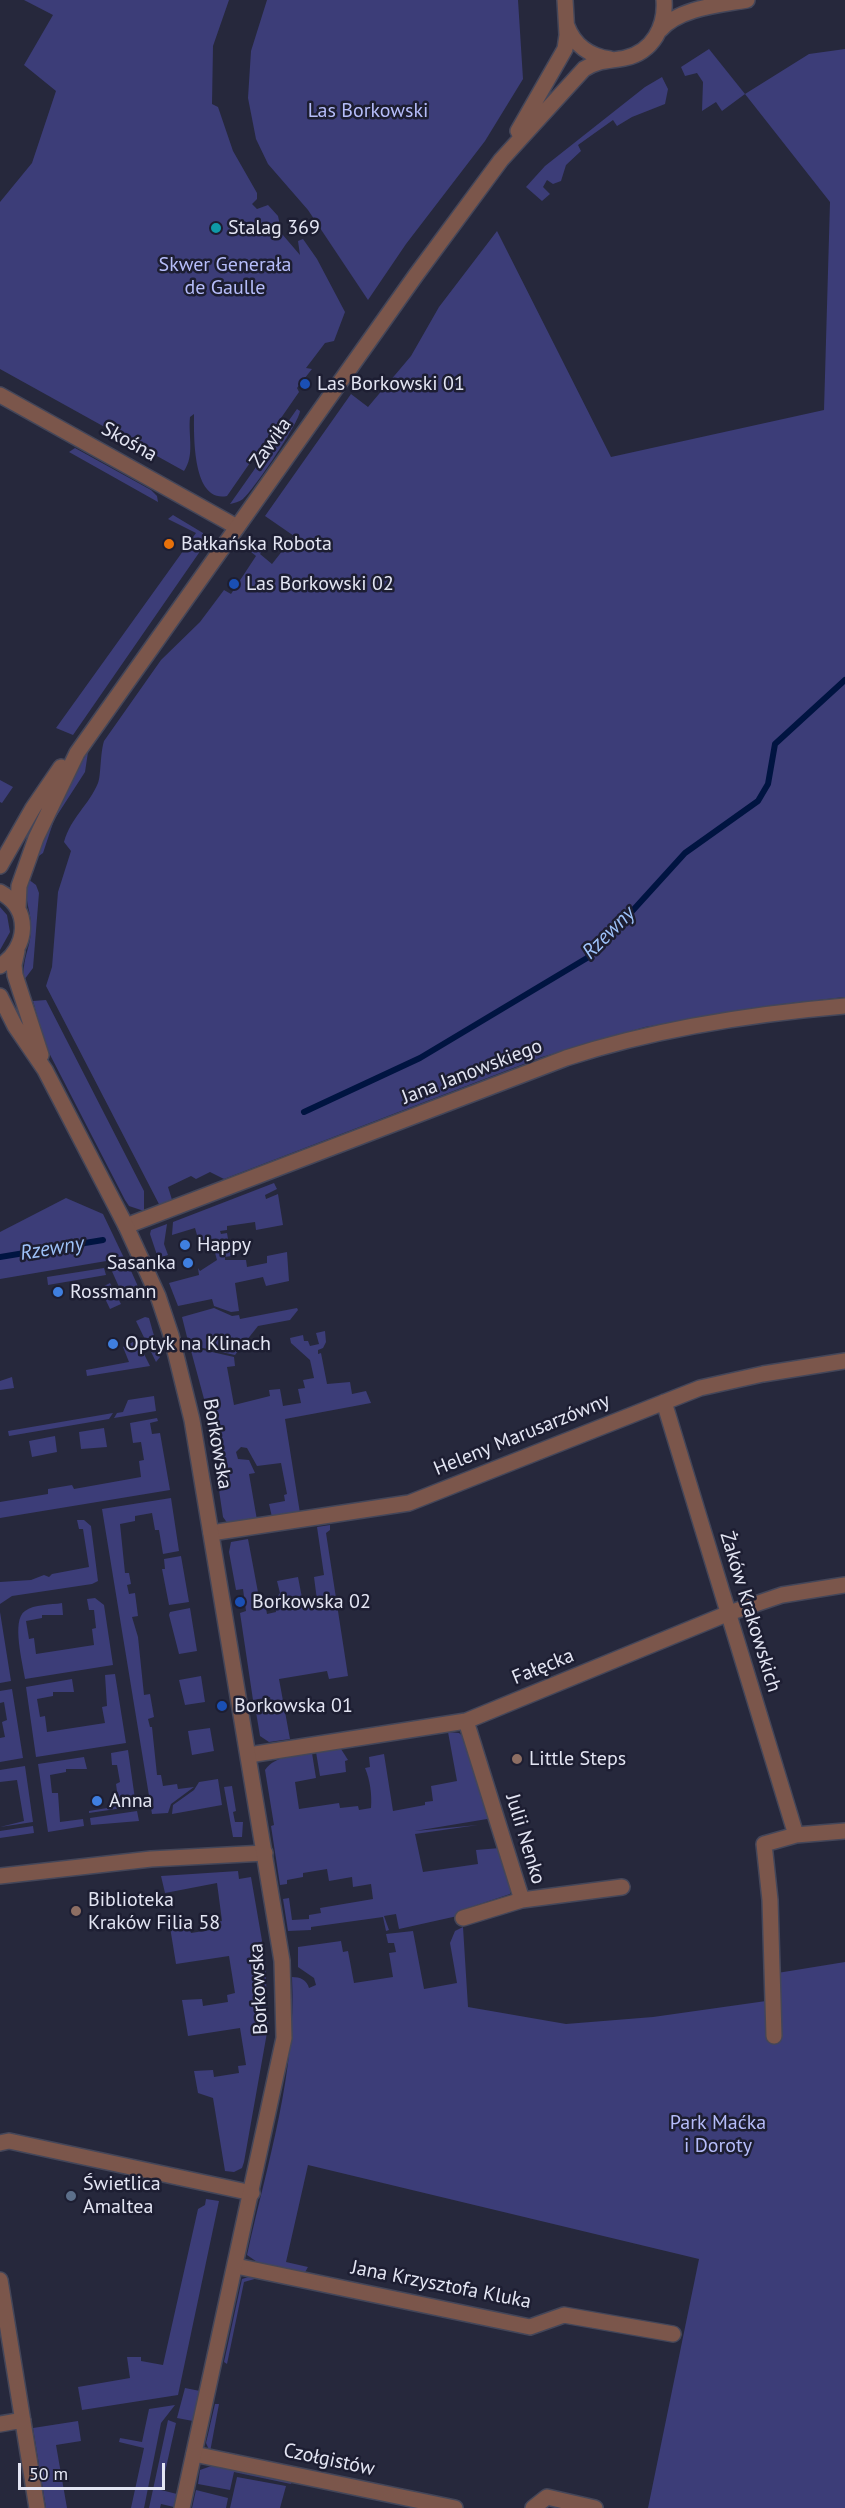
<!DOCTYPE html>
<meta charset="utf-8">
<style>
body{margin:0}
#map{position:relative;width:845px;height:2508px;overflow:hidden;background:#26283c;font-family:"PT Sans",sans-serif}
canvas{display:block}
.scale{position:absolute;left:18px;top:2463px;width:147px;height:27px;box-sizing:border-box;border:3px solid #e3e5f3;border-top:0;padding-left:8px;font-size:18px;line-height:21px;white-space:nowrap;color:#e3e5f3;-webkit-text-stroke:4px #1d1e32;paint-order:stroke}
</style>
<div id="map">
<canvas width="845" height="2508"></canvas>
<div class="scale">50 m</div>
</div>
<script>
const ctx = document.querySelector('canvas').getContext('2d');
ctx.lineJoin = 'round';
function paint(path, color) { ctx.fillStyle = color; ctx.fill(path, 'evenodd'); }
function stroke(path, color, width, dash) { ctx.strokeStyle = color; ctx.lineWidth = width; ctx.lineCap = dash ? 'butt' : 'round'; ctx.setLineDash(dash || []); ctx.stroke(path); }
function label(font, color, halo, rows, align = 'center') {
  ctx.font = font + ' "PT Sans",sans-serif'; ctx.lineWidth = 5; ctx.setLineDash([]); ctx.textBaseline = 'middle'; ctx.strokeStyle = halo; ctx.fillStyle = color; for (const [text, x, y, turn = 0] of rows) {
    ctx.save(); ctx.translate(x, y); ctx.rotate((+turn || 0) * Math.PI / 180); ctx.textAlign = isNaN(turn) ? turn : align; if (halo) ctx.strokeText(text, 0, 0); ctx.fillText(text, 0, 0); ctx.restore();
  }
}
paint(new Path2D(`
 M24 0H229L213 46 212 104 218 107 233 151 257 193V199L252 204 257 209 268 205 278 216 282 234 300 255 298 241 303 239 317 259 345 312 334 341 325 343 306 368 312 369 297 388 299 392 227 496C192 503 194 435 194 414L190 417C188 436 195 455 184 471L0 369V202L32 163 56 91 24 65 53 15Z
 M267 0H518L523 79 485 141 406 244 368 300 308 210 268 164 256 139 248 98 251 51Z
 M709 49 745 94 809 54 845 49V997L783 1004 645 1027 542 1057 224 1179 210 1172 196 1179 191 1176 168 1187 173 1203 161 1208 46 986 52 967 58 892 71 851 64 842C71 817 89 805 98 783 101 776 100 754 104 741L161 660 200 622 224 590 231 594 256 556 251 552 255 542 265 547 260 554 272 564 294 536 265 516 351 394 368 407 411 356 439 307 497 231 611 457 824 410 830 202 745 94 722 111 716 102 702 111 703 82 697 73 685 76 681 67Z
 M662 77 668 89 665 104 632 117 617 126 613 120 578 145 581 151 566 165 561 181 553 184 547 180 543 187 550 194 542 201 526 187 545 166 645 87Z
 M297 409 300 411C299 423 253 491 243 499 239 502 234 503 230 504Z
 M75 448 151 490 157 496 158 502 69 452Z
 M173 515 203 533V547L73 735 56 728 196 533 168 519Z
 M88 752 85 772 54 820 43 853 36 858 71 778Z
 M0 780 13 787 2 803 0 802Z
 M28 879 36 885 39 893 33 968 24 980C22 958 30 950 31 930 32 910 23 902 28 879Z
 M0 907 7 915 10 932 0 950Z
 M46 1000 144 1191V1211L129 1206 125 1200 45 1045 33 1001Z
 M274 1183 277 1189 265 1195 266 1199 278 1194 283 1225 256 1230 255 1222 227 1226V1230L220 1231 221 1234 227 1233 231 1256 225 1257V1260H246L247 1267 267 1263V1256L287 1252 289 1281 266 1286 263 1277 235 1283 239 1311 231 1312 214 1306 212 1299 178 1306 169 1283 199 1275 198 1268 200 1271 217 1260 211 1238 199 1242 195 1228 172 1235 173 1222Z
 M66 1198 103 1214 124 1258 0 1279V1232Z
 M167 1224 164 1244 168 1255 158 1258 150 1234 151 1230Z
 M128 1264 140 1291 124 1298 110 1267Z
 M104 1268 106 1275 48 1285 47 1277Z
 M110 1283 121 1304 110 1309 100 1288Z
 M214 1308 232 1316 239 1315 240 1319 297 1308 298 1310 290 1320 258 1326 235 1355 189 1345 182 1317Z
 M145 1317 149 1318 160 1357 156 1362 136 1321Z
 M325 1331 326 1342 323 1348 318 1350V1354L321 1353 327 1384 350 1382 352 1394 366 1391 371 1403 285 1419 300 1513 272 1517 269 1504 285 1501 284 1495 287 1494 281 1463 257 1466 247 1448 241 1447 236 1452 238 1459 249 1460 255 1473 249 1474 257 1520 228 1524 223 1517 207 1410 190 1347 234 1357 235 1366 227 1367 234 1405 270 1396 269 1390 280 1389 283 1406 301 1403 298 1389 305 1388 303 1380 314 1378 310 1360 291 1343 290 1338 303 1335 304 1341H308L310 1346 319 1344 316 1333Z
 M137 1340 150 1366 87 1376 86 1370 129 1362 123 1347Z
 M12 1377 14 1388 0 1390V1381Z
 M154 1396 156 1411 114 1418 117 1413 123 1412 128 1400Z
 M113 1413 109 1419 9 1436 8 1431Z
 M157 1418 158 1421 150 1423 152 1434 160 1433 170 1490 0 1518V1502L48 1494V1489L72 1485 74 1489 141 1477 139 1461 144 1460 141 1442 133 1443 130 1423Z
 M104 1428 107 1447 81 1449 79 1432Z
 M55 1436 57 1452 32 1457 29 1441Z
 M171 1498 179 1551 163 1554 159 1530H155L152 1513 135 1516V1521L120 1524 125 1573H129L131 1584 127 1585 129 1594 135 1593 138 1616 132 1617 138 1637 144 1695 150 1694 154 1717 148 1719 150 1727H152L157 1775H161L163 1786 177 1784 178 1789 194 1787 171 1804 168 1813 152 1814 102 1509Z
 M77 1520H84L91 1526 98 1581 92 1584 12 1596 0 1604V1582L31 1580 44 1575 49 1577 52 1574 89 1567 83 1529H79Z
 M330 1525V1530L326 1533 348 1676 329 1679 327 1671 279 1679 290 1739 269 1742 260 1736 256 1712 272 1709 270 1697 253 1700 240 1613 246 1611 243 1589 236 1590 229 1552 231 1542 248 1539 260 1603H265L267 1614 276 1612 274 1601 280 1593 277 1581 298 1577 303 1603 317 1600 314 1577 324 1575 317 1527Z
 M181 1556 189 1602 169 1605 162 1569H165L164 1559Z
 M95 1598 104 1605 113 1665 25 1679C23 1664 11 1620 25 1611 34 1604 51 1605 62 1603L63 1615H42V1618L26 1621 29 1639 34 1638 36 1654 94 1645 92 1629 96 1628 94 1610H89L87 1599Z
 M190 1608 197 1651 179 1654 169 1615 170 1612Z
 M0 1612 11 1681 0 1683Z
 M115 1674 126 1743 36 1757 26 1687 72 1679 74 1692H53V1696L37 1699 40 1717 45 1716 47 1732 105 1723 102 1707 107 1706 105 1675Z
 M201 1676 205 1702 185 1705 179 1680Z
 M12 1689 23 1758 0 1762V1738L5 1737 2 1722 7 1720 4 1702 0 1703V1691Z
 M210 1728 214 1751 192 1755 188 1731Z
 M448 1732 459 1733 465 1738 489 1814 487 1819 415 1831 478 1825 415 1834 423 1872 478 1864 476 1850 500 1848 511 1887 510 1894 462 1910V1915L399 1929 396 1914 384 1916 389 1930 386 1931 383 1917 311 1927V1930L288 1931 283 1899 289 1898 292 1920 309 1919V1915L321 1913 320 1908 373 1899 371 1884 353 1887 352 1877 329 1881 327 1869 303 1873V1877L287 1880V1884L280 1885 271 1826 274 1825 265 1770C276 1755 295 1756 312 1753L316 1778 295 1782 299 1809 339 1803 340 1808 358 1806 359 1810 371 1808C372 1794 370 1780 365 1768L370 1767 369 1757 384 1754 393 1811 425 1805V1802L433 1801 431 1786 457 1781Z
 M341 1749 348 1760 345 1761 346 1772 320 1776 316 1752Z
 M128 1750 136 1806 89 1813V1811L119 1806 116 1784 120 1782 117 1765H112L111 1753Z
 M84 1757 87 1769H66V1772L50 1775 52 1793H58L60 1822 83 1819 84 1826 48 1832 38 1764Z
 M25 1766 33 1822 0 1827 24 1821 17 1780 0 1782V1770Z
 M218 1779 222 1805 172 1814 173 1805 194 1790 199 1782Z
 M232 1786 236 1811 233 1812 235 1822H243L242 1837H233L224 1787Z
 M137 1811 139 1821 91 1825 90 1818Z
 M33 1826 34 1833 0 1838V1831Z
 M238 1871 239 1879 251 1877 265 1958 268 2027 244 2162 242 2168 234 2172 225 2171 213 2098 198 2093 194 2071 213 2070 214 2077 239 2073 238 2066 246 2065 240 2028 188 2036 182 2000 202 1999 203 2006 228 2002 227 1995 235 1993 229 1956 176 1964 170 1927 189 1926 191 1933 216 1929 215 1922 222 1921 217 1883 165 1893 161 1876Z
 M463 1927 468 2007 566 2024 653 2017 766 2001 765 1975 845 1962V2508H648L699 2259 308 2165 286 2262 308 2267 304 2274 263 2266 247 2255C267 2164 297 2071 292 1977 300 1977 307 1980 309 1988L316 1985 314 1978 298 1967V1947L341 1941 343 1952 348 1951 354 1983 393 1977 389 1953 396 1952 394 1943H388L386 1934 413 1931 424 1989 457 1983 450 1943 455 1931Z
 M206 2199 219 2201 178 2395 82 2410 78 2387 130 2378 127 2357H141V2361L163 2365 198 2209 205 2205Z
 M264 2272 258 2278 244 2282 227 2364 224 2362 242 2279Z
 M185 2388 200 2391 193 2421 177 2418Z
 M215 2404H219L210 2452 206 2443Z
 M175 2405 161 2423 144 2508H131L144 2448 119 2442 120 2438 142 2442 149 2409Z
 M168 2420 176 2423 161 2490 177 2494 174 2507 161 2504 160 2508H149Z
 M78 2421 81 2441 56 2445 67 2508H46L33 2428Z
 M214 2465 292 2480 291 2484 234 2472 230 2490 198 2484 200 2470Z
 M237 2477 286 2486 280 2508H230Z
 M196 2490 228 2498 226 2508H192Z`), '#3c3d78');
stroke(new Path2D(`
 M304 1112 420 1058 587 958 605 941 685 853 758 801 768 784 775 744 845 680
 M0 1257 103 1240`), '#001441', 6);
const minor = new Path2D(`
 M0 395 237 527
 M126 1226 566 1058C655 1029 751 1014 845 1006
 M664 1402 796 1835 845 1831
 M211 1533 409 1503 700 1388 763 1374 845 1361
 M466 1721 522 1900
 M249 1755 466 1721 729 1613 782 1595 845 1585
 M0 1876 151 1859 265 1853
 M463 1918 522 1900 622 1887
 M774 2036 770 1900 764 1844 796 1835
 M0 2143 9 2141 252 2193
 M236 2266 530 2327 564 2315 673 2334
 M0 2280 37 2508
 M0 2424 23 2420
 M194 2454 455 2508
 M533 2508 547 2497 595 2508`);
const tertiary = new Path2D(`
 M567 26C574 45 590 56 610 59
 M660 30C679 8 719 5 747 0
 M518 131 565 49 567 35 565 0
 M0 866 33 808 61 767
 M0 892C32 909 28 948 0 966
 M18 909 19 886 36 838 77 753 416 275 501 160 584 69C597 60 610 61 625 58 653 52 666 26 664 0
 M17 951 14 965 15 975 41 1055
 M0 996 15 1026 45 1070 126 1226 158 1296 171 1335 192 1420 282 1961 284 2038 182 2508`);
stroke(minor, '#444659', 18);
stroke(tertiary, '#444659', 18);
stroke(minor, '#7b564b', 15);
stroke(tertiary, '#7b564b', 15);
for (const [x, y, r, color] of [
 [216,228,6,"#0f9aa8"],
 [305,384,6,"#1a4fb4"],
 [169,544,6,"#e8710a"],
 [234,584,6,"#1a4fb4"],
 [185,1245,6,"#3f7fe0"],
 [188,1263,6,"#3f7fe0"],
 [58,1292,6,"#3f7fe0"],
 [113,1344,6,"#3f7fe0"],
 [240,1602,6,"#1a4fb4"],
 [222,1706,6,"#1a4fb4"],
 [517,1759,6,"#8d6e63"],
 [97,1801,6,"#3f7fe0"],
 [76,1911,6,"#8d6e63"],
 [71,2196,6,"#5c6f8a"]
]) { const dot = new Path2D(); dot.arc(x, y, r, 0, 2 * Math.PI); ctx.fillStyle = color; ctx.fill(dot); stroke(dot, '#1d1e32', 2); }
label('20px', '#b6bdfa', '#1d1e32', [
 ["Las Borkowski",368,111],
 ["Skwer Generała",225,265],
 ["de Gaulle",225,288],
 ["Park Maćka",718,2123],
 ["i Doroty",718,2146]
]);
label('20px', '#e3e5f3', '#1d1e32', [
 ["Stalag 369",228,228],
 ["Las Borkowski 01",317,384],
 ["Bałkańska Robota",181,544],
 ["Las Borkowski 02",246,584],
 ["Happy",197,1245],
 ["Sasanka",176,1263,"right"],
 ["Rossmann",70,1292],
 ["Optyk na Klinach",125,1344],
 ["Borkowska 02",252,1602],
 ["Borkowska 01",234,1706],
 ["Little Steps",529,1759],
 ["Anna",109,1801],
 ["Biblioteka",88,1900],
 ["Kraków Filia 58",88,1923],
 ["Świetlica",83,2184],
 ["Amaltea",83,2207]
], 'left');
label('20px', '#e3e5f3', '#1d1e32', [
 ["Skośna",129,442,29],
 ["Zawiła",271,443,-55],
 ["Jana Janowskiego",472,1072,-21],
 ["Heleny Marusarzówny",522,1435,-22],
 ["Borkowska",217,1444,80],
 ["Żaków Krakowskich",750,1612,73],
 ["Fałęcka",543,1667,-22],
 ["Julii Nenko",525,1839,73],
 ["Borkowska",259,1989,-93],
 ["Jana Krzysztofa Kluka",441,2285,11],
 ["Czołgistów",329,2460,12]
]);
label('italic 21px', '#9ec2f9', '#1d1e32', [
 ["Rzewny",609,933,-45],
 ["Rzewny",52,1249,-9]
]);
</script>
